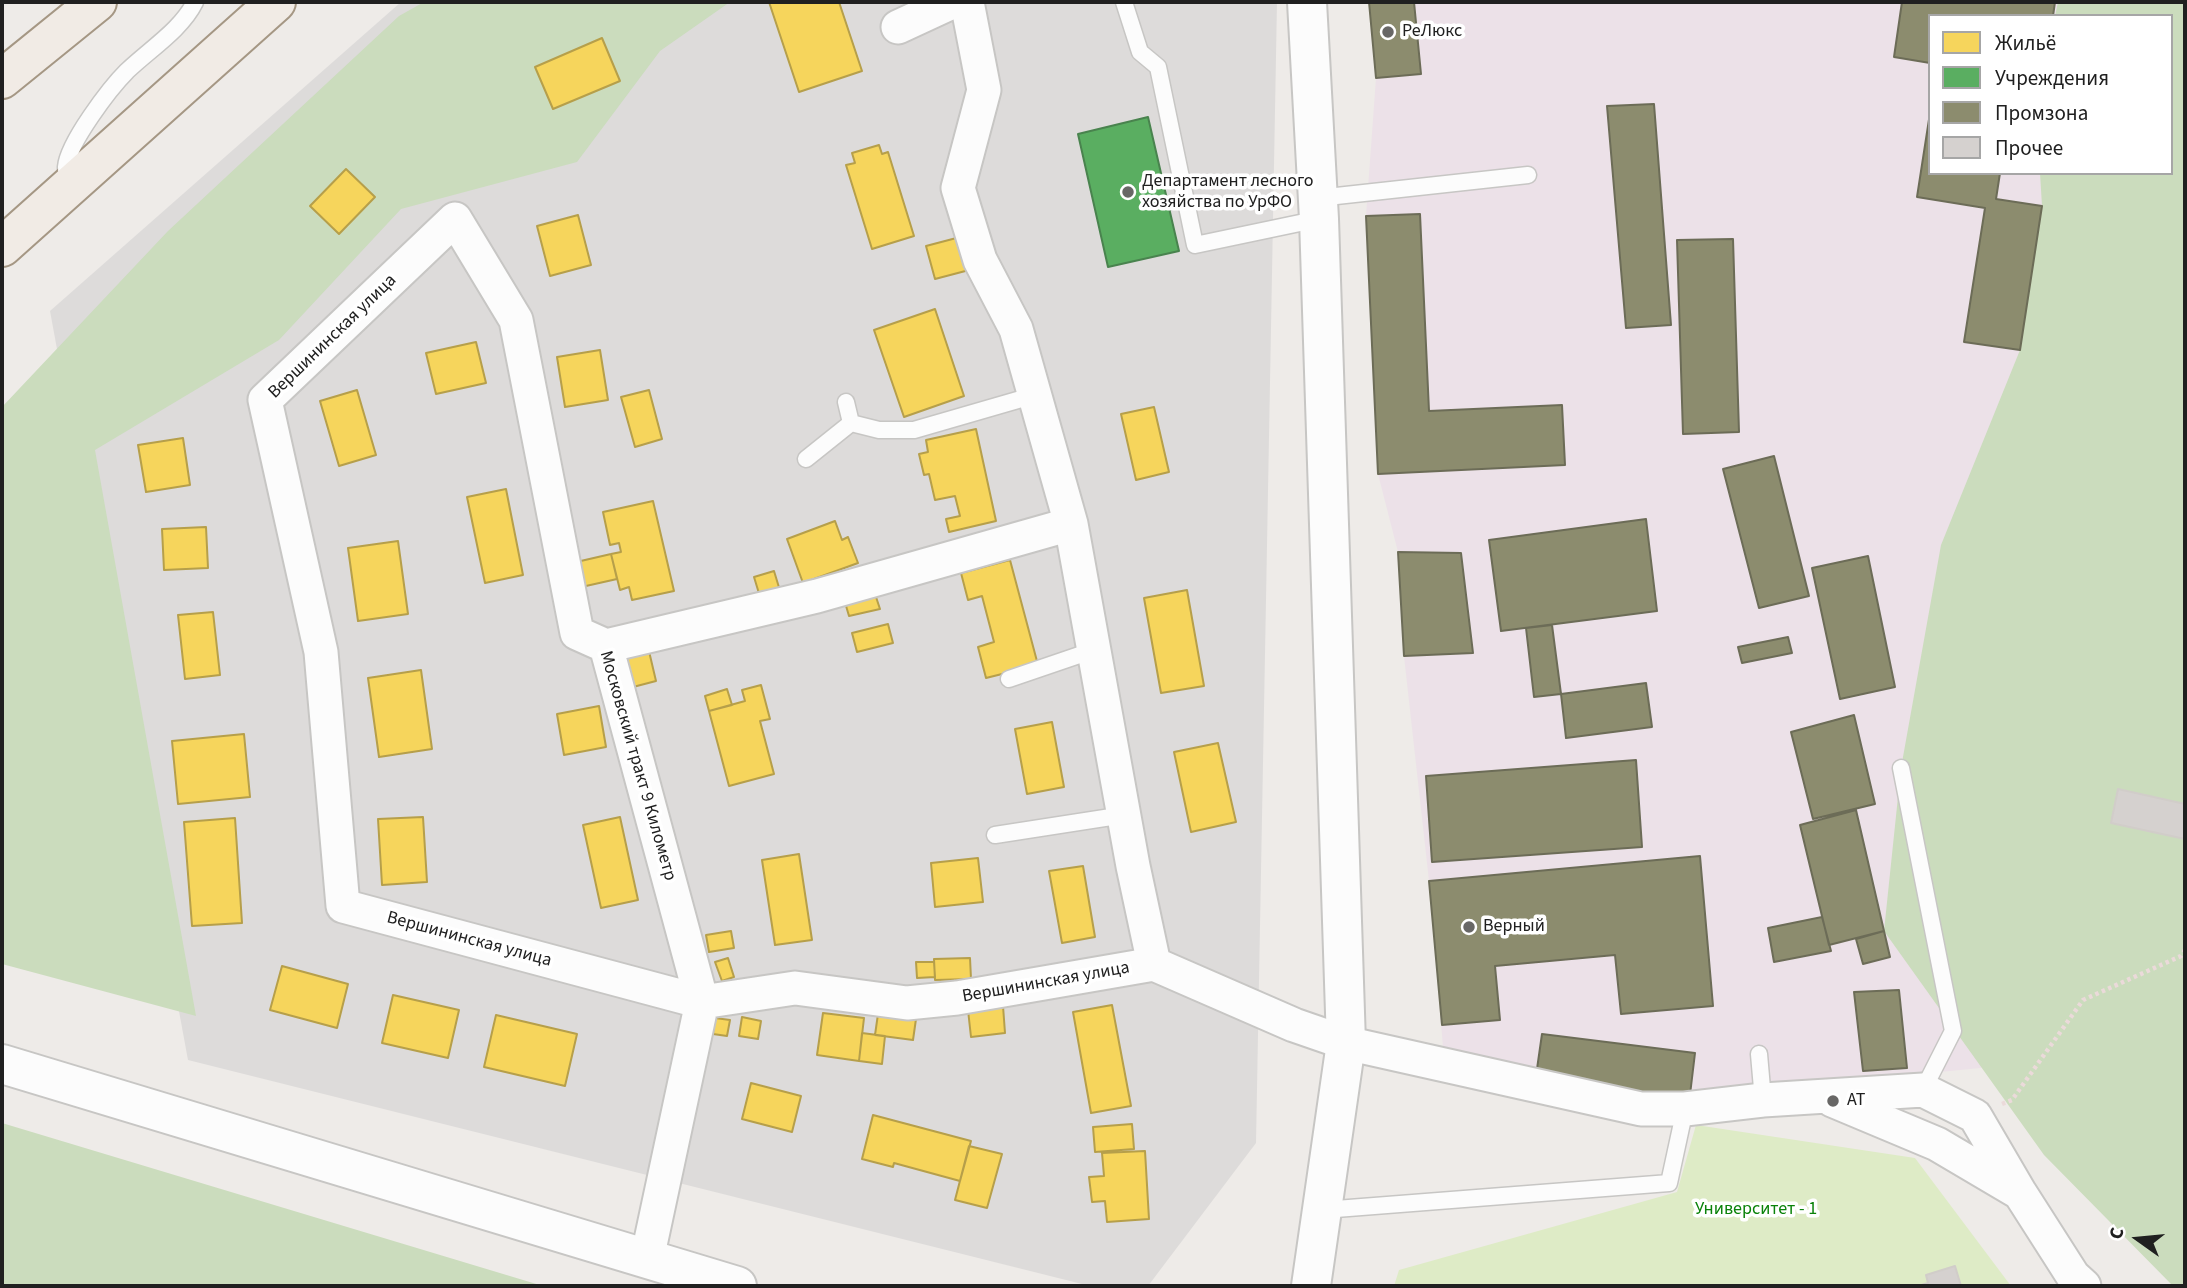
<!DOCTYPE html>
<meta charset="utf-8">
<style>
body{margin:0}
#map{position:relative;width:2187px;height:1288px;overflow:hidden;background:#eeebe8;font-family:"Source Sans 3",sans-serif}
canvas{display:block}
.frame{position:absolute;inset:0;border:4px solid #202020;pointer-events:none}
.legend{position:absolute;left:1928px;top:14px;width:245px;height:161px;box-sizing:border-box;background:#fff;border:2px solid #a6a6a6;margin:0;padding:9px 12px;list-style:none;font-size:21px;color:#202020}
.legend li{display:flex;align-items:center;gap:14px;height:35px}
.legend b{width:35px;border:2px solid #a6a6a6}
.north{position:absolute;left:2103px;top:1204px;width:70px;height:70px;-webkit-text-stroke:5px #fff;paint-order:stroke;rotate:285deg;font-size:19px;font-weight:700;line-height:28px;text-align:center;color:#202020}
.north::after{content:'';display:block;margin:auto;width:24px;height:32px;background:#202020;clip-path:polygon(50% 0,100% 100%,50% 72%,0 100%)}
</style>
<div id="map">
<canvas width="2187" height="1288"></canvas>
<div class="frame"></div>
<ul class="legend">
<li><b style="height:19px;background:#f6d55c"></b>Жильё</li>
<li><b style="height:19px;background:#5aae61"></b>Учреждения</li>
<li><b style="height:19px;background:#8c8c6e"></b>Промзона</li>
<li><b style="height:19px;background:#d5d1cf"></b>Прочее</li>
</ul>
<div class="north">С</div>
</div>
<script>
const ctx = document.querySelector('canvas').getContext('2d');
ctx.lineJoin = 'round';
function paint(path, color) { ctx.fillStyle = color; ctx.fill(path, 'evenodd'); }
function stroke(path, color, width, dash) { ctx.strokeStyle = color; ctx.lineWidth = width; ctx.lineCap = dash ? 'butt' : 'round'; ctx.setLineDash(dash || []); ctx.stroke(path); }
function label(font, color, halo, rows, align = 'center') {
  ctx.font = font + ' "Source Sans 3",sans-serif'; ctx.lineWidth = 7; ctx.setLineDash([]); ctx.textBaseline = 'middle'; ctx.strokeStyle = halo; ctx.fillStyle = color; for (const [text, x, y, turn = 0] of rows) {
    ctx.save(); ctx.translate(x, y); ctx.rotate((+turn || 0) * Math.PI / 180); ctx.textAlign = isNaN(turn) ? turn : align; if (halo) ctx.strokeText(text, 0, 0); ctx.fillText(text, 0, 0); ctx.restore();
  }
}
paint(new Path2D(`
 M401 2H1277L1256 1143 1148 1286H1090L188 1060 50 311Z`), '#dddbda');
paint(new Path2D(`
 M1369 2H2089L2088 16H1930V173H2075L2000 1066 1643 1102 1444 1059 1429 881 1404 656 1398 552 1378 474 1366 216 1376 78Z`), '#ece1e8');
paint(new Path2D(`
 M1696 1125 1915 1158 2011 1286H1394L1399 1270 1677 1192Z`), '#deebc6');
paint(new Path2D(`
 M424 2H730L660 51 577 162 401 209 279 340 95 450 196 1016 2 964V407L168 231 399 16Z
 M2058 2H2185V1286H2173L2044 1155 1884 931 1901 768 1941 545 2020 350 2042 206 2040 173H2171V16H2055Z
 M2 1123 543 1286H2Z`), '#cbdcbd');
const homes = new Path2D(`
 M769 2H839L862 71 799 92Z
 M602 38 620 81 553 109 535 67Z
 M879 145 882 154 888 152 914 236 872 249 846 165 855 163 852 153Z
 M346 169 375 197 339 234 310 206Z
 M578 215 591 265 550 276 537 226Z
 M964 236 973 269 935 279 926 246Z
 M935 309 964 396 904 417 874 330Z
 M476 342 486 383 436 394 426 353Z
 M600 350 608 400 565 407 557 357Z
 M357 390 376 455 339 466 320 401Z
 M649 390 662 439 635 447 621 397Z
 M1154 407 1169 472 1136 480 1121 414Z
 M976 429 996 521 949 532 946 519 960 516 955 496 935 500 929 474 924 475 919 454 928 452 926 440Z
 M183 438 190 485 146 492 138 445Z
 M506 489 523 575 485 583 467 497Z
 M653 501 674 591 632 600 629 587 620 590 611 554 621 552 619 543 610 545 603 512Z
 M835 521 842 540 848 537 858 563 803 583 787 539Z
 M206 527 208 568 164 570 162 529Z
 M398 541 408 614 358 621 348 548Z
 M611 554 617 579 577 588 572 563Z
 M1010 560 1038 665 986 678 978 647 994 642 982 596 968 600 961 573Z
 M774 571 781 594 761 600 754 577Z
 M1187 590 1204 686 1161 693 1144 598Z
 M874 591 880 609 849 616 844 599Z
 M213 612 220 675 185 679 178 615Z
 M888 624 893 643 857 652 852 633Z
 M648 647 656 681 633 687 625 653Z
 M421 670 432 749 379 757 368 678Z
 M761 685 770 719 760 721 774 774 729 786 709 711 745 701 742 690Z
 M727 689 732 705 709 711 705 696Z
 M599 706 606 747 564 755 557 714Z
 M1052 722 1064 787 1027 794 1015 729Z
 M244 734 250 797 178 804 172 741Z
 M1218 743 1236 822 1191 832 1174 752Z
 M423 817 427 882 382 885 378 819Z
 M620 817 638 900 601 908 583 825Z
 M235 818 242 923 192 926 184 822Z
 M799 854 812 940 775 945 762 860Z
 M978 858 983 902 935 907 931 863Z
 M1083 866 1095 937 1062 943 1049 871Z
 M731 931 734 948 709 952 706 935Z
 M728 958 734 977 722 981 715 962Z
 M970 958 971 979 935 980 934 959Z
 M916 962H934L935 977 917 978Z
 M282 966 348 984 337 1028 270 1010Z
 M393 995 459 1010 448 1058 382 1043Z
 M1112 1005 1131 1106 1091 1113 1073 1012Z
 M1003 1006 1005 1033 971 1037 968 1010Z
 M823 1013 864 1018 859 1061 817 1055Z
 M878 1014 916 1019 913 1040 875 1035Z
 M496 1015 577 1034 565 1086 484 1067Z
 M742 1017 761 1021 758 1039 739 1036Z
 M715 1018 730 1020 727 1036 713 1034Z
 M862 1033 885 1036 882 1064 859 1061Z
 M751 1083 801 1096 792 1132 742 1119Z
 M873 1115 971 1141 960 1181 894 1163 893 1167 862 1159Z
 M1132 1124 1134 1149 1095 1152 1093 1127Z
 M969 1146 1002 1154 987 1208 955 1200Z
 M1145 1151 1149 1219 1107 1222 1105 1201 1092 1202 1089 1177 1104 1176 1102 1153Z`);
paint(homes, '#f6d55c');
stroke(homes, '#b69f4a', 2);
const public = new Path2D(`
 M1148 117 1179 251 1108 267 1078 134Z`);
paint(public, '#5aae61');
stroke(public, '#49834e', 2);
const industry = new Path2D(`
 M1369 2H1414L1421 74 1376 78Z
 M1902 2H2055L2053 16H1930V63L1894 57Z
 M1654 104 1671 325 1626 328 1607 106Z
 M1930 113V173H2000L1996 199 2042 206 2020 350 1964 342 1985 208 1917 197Z
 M1420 214 1429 411 1562 405 1565 465 1378 474 1366 216Z
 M1733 239 1739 432 1683 434 1677 240Z
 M1774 456 1809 596 1759 608 1723 469Z
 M1646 519 1657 611 1501 631 1489 540Z
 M1398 552 1461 553 1473 653 1404 656Z
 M1868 556 1895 687 1840 699 1812 568Z
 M1552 625 1561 694 1534 697 1526 628Z
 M1788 637 1792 653 1742 663 1738 647Z
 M1646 683 1652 727 1566 738 1561 694Z
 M1854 715 1875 804 1813 819 1791 732Z
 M1636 760 1642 847 1432 862 1426 776Z
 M1856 810 1884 931 1829 945 1800 825Z
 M1700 856 1713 1006 1621 1014 1615 955 1495 966 1500 1020 1442 1025 1429 881Z
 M1822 917 1831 951 1774 962 1768 928Z
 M1884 931 1890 957 1863 964 1856 939Z
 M1899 990 1907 1068 1863 1071 1854 992Z
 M1542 1034 1695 1053 1689 1103 1535 1083Z`);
paint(industry, '#8c8c6e');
stroke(industry, '#6c6c57', 2);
const building = new Path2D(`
 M2118 789 2185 804V839L2111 823Z
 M1955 1266 1961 1286H1918L1928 1283 1926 1275Z`);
paint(building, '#d5d1cf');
stroke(building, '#d1cdc9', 2);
const service = new Path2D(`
 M1124 2 1140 52 1158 67 1195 245 1319 219
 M68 183C67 178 66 172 66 167 68 143 110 88 127 71 150 49 181 30 195 2
 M1318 198 1528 175
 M846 402 851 423 879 430H914L1035 395
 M806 459 851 423
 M1009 679 1094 650
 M1901 768 1953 1031 1923 1090
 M995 835 1124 815
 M1759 1054 1763 1100
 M1323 1210 1669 1183 1685 1109`);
const minor = new Path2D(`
 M967 2 984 90 958 188 980 260 1016 329 1071 524 1133 866 1154 964
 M898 27 952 2
 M606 646 817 596 1071 524
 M1832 1100 1937 1144 2020 1193 2073 1276 2084 1286
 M647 1259 702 1002 606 646 577 633 516 320 455 219 265 400 321 652 343 906 702 1002 795 988 907 1003 957 998 1154 964 1294 1025 1346 1043 1641 1109H1685L1763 1100 1923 1090 1975 1116 2020 1193`);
const tertiary = new Path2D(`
 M1307 2 1319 219 1346 1043 1311 1286
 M2 1064 737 1286`);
const primary = new Path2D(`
 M2 79 97 2
 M2 247 276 2`);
stroke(service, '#c7c6c4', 19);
stroke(minor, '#c7c6c4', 37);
stroke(tertiary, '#c7c6c4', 42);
stroke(primary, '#a59784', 42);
stroke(new Path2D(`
 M2002 1104 2012 1100 2083 1000 2181 956 2185 950`), '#ebdada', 4.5, [3.5, 3.5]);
stroke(service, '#fcfcfc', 16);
stroke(minor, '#fcfcfc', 33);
stroke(tertiary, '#fcfcfc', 38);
stroke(primary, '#f1ebe5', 38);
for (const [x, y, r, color] of [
 [1388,32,7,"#686766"],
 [1128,192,7,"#686766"],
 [1469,927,7,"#686766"],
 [1833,1101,7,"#686766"]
]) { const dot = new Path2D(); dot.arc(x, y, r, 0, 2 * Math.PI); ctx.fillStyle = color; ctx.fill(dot); stroke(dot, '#fff', 2.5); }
label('18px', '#202020', '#fff', [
 ["РеЛюкс",1402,32],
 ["Департамент лесного",1142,182],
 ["хозяйства по УрФО",1142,203],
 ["Верный",1483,927],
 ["AT",1847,1101]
], 'left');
label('18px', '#202020', '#fff', [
 ["Вершининская улица",333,337,-44],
 ["Московский тракт 9 Километр",637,766,74],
 ["Вершининская улица",469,940,15],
 ["Вершининская улица",1046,983,-10]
]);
label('18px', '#0a820a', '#fff', [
 ["Университет - 1",1756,1210]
]);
</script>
